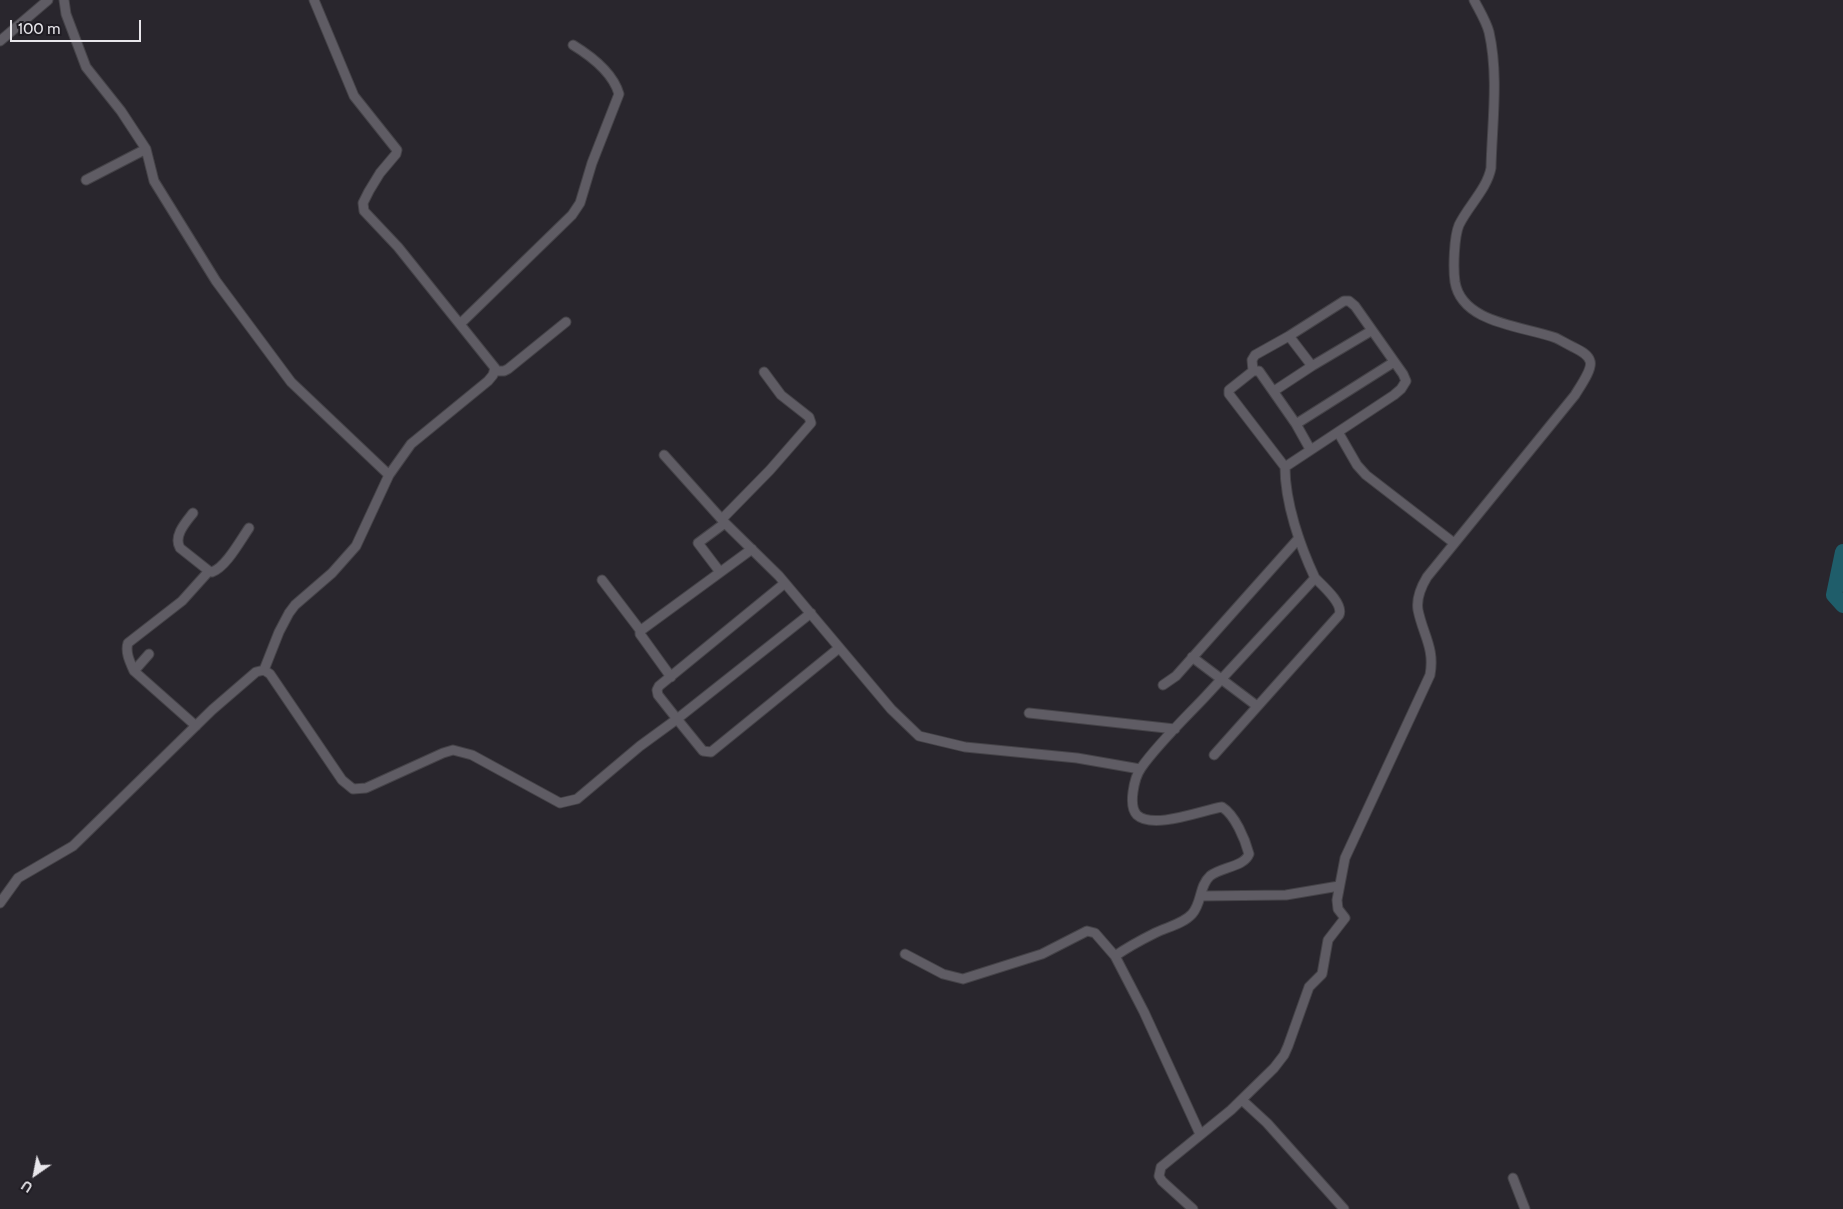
<!DOCTYPE html>
<style>
body{margin:0}
#map{position:relative;width:1843px;height:1209px;overflow:hidden;background:#29262d;font-family:Cabin,sans-serif}
canvas{display:block}
.north{position:absolute;left:10px;top:1149px;width:50px;height:50px;-webkit-text-stroke:4px #1f1c23;paint-order:stroke;rotate:213deg;font-size:14px;font-weight:700;line-height:20px;text-align:center;color:#e8e6eb}
.north::after{content:'';display:block;margin:auto;width:18px;height:22px;background:#e8e6eb;clip-path:polygon(50% 0,100% 100%,50% 72%,0 100%)}
.scale{position:absolute;left:10px;top:20px;width:131px;height:22px;box-sizing:border-box;border:2px solid #e8e6eb;border-top:0;padding-left:6px;font-size:15px;line-height:18px;white-space:nowrap;color:#e8e6eb;-webkit-text-stroke:4px #1f1c23;paint-order:stroke}
</style>
<div id="map">
<canvas width="1843" height="1209"></canvas>
<div class="north">U</div>
<div class="scale">100 m</div>
</div>
<script>
const ctx = document.querySelector('canvas').getContext('2d');
ctx.lineJoin = 'round';
function stroke(path, color, width, dash) { ctx.strokeStyle = color; ctx.lineWidth = width; ctx.lineCap = dash ? 'butt' : 'round'; ctx.setLineDash(dash || []); ctx.stroke(path); }
stroke(new Path2D(`
 M1843 552 1834 595 1843 605`), '#1f5d6a', 16);
const minor = new Path2D(`
 M64 0 66 14 86 67 121 111 146 149 154 181 216 281 291 382 389 475
 M0 41 48 0
 M86 180 146 149
 M460 324 572 215 580 203 592 163 619 94C613 73 591 56 573 45
 M1289 336 1312 366
 M495 371H504L508 369 566 322
 M1274 391 1312 366 1371 331
 M1296 424 1394 362
 M1338 432 1357 465 1366 475 1454 543
 M664 455 725 523 779 576 891 709 919 736 965 747 1077 758 1140 769
 M1285 467 1229 394V390L1253 371H1259L1296 424 1310 449
 M722 519 770 470 811 423 809 417 781 395 764 372
 M209 571 212 572C226 567 240 541 249 528
 M720 572 698 543 725 523
 M602 580 640 630
 M785 583 659 686 657 690 658 695 677 719 811 613
 M149 654 134 671 196 726
 M1192 657 1257 706
 M264 670 279 632 289 613 295 605 332 573 356 546 389 475 411 444 488 381 493 375 495 368 398 247 364 211 363 203 369 191 380 173 396 154 397 150 354 96 314 0
 M134 671C130 662 125 652 128 643L182 601 209 571 180 548C173 536 186 522 193 513
 M671 677 640 634V631L752 549
 M1163 685 1176 676 1299 538
 M1029 713 1175 729
 M1214 755 1339 615C1344 604 1323 586 1315 578
 M1201 896 1286 895 1339 886
 M0 903 18 878 73 846 212 710 256 672 264 670 270 674 342 780 353 789 366 788 443 753 453 750 472 755 560 803 577 799 640 746 677 719 703 751 711 752 839 648
 M905 954 943 974 963 979 1042 954 1087 931 1095 933 1115 956
 M1242 1100 1267 1123 1344 1209
 M1200 1134 1144 1012 1115 956C1128 947 1141 940 1155 933 1167 927 1183 924 1192 914 1202 903 1199 886 1210 876 1221 867 1244 867 1249 854 1245 839 1235 815 1222 807 1203 810 1153 830 1137 815 1128 806 1134 778 1141 768 1157 745 1184 719 1204 698 1241 658 1278 618 1315 578 1300 546 1285 503 1285 467L1394 395 1401 389 1406 381 1403 374 1355 306 1349 301H1344L1289 336 1255 355 1252 360 1253 371
 M1513 1178 1525 1209
 M1193 1209 1162 1181 1159 1176 1161 1167 1231 1110 1274 1068 1284 1055 1288 1046 1309 987 1322 974 1328 940 1345 918 1338 909 1337 900 1345 858 1430 675C1435 648 1423 635 1418 610 1416 598 1421 587 1427 577L1575 395C1579 388 1593 369 1590 361 1588 354 1579 350 1573 347 1567 344 1562 341 1556 338 1524 326 1462 324 1455 282 1453 268 1454 237 1459 225 1468 206 1487 189 1491 168 1492 124 1499 76 1489 32 1486 21 1479 10 1474 0`);
stroke(minor, '#454348', 11);
stroke(minor, '#5f5c64', 9);
</script>
